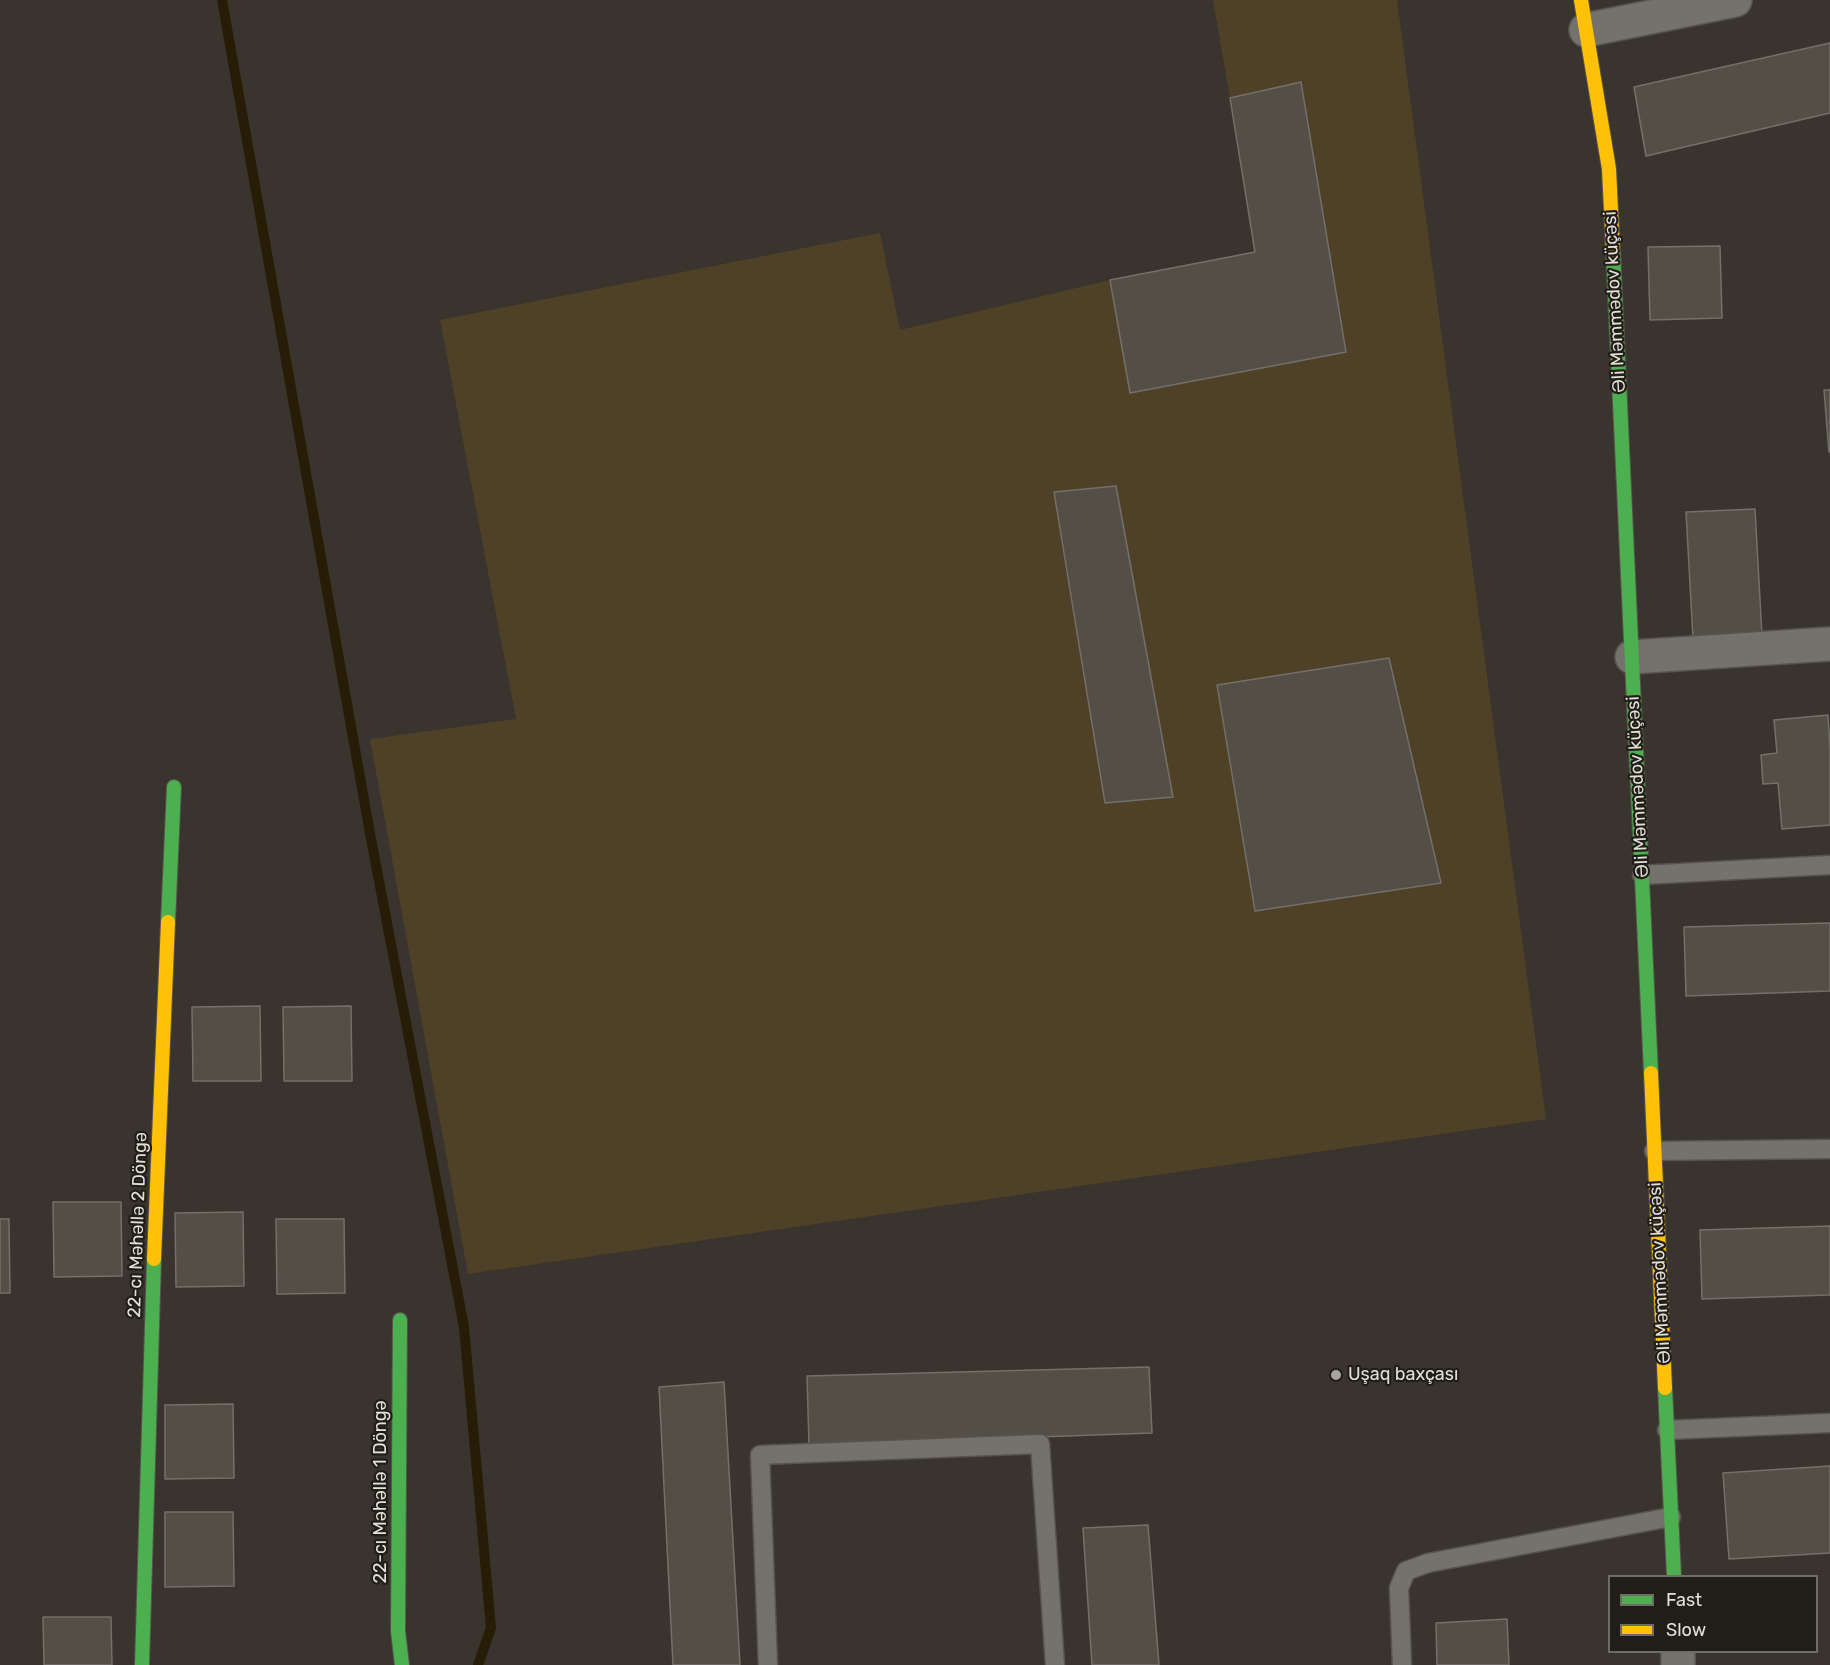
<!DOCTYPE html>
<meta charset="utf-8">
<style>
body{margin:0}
#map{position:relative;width:1830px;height:1665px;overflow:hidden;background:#39352e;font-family:Rubik,sans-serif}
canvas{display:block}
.legend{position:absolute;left:1608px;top:1575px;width:210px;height:78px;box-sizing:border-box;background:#211e18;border:2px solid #6f6c65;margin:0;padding:8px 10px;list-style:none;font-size:18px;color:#e4e0d8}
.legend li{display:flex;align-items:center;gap:12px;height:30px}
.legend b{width:30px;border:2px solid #6f6c65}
</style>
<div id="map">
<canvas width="1830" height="1665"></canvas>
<ul class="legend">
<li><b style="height:8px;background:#4caf50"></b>Fast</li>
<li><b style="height:8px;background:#ffc107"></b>Slow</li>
</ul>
</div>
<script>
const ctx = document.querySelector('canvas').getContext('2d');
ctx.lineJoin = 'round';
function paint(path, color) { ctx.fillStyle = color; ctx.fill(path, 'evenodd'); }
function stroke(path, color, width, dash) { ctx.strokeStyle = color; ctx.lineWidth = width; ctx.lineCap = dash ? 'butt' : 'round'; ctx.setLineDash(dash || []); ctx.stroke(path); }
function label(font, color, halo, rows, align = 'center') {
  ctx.font = font + ' Rubik,sans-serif'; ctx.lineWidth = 4.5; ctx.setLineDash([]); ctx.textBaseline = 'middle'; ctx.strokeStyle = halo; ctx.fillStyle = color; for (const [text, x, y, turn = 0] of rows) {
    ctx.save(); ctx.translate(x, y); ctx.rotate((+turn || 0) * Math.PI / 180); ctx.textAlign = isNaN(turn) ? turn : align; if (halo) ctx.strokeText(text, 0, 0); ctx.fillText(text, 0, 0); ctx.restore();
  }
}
paint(new Path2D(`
 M1213 0H1397L1546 1119 468 1274 370 739 516 719 440 320 880 233 900 330 1110 280 1254 252 1230 98Z`), '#4f4127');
stroke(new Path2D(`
 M222 0 371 839 464 1327 491 1628 478 1665`), '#271c05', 10);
const building = new Path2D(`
 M1830 43V113L1646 156 1634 87Z
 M1301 82 1346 352 1130 393 1110 280 1255 252 1230 98Z
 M1720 246 1722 318 1650 320 1648 247Z
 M1824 390H1830V452H1829Z
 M1116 486 1173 797 1105 803 1054 492Z
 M1755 509 1762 635 1693 639 1686 512Z
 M1389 658 1441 883 1255 911 1217 685Z
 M1828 715 1830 749V825L1782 829 1778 783 1763 784 1761 755 1777 753 1774 720Z
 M1830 923V991L1686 996 1684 927Z
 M260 1006 261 1081H193L192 1007Z
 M351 1006 352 1081H284L283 1007Z
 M53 1202H121L122 1276 54 1277Z
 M243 1212 244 1286 176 1287 175 1213Z
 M0 1219H9L10 1293H0Z
 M276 1219H344L345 1293 277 1294Z
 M1830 1226V1295L1702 1299 1700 1230Z
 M1149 1367 1152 1433 809 1445 807 1376Z
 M724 1382 740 1665H673L659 1387Z
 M233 1404 234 1478 165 1479V1405Z
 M1830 1466V1553L1729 1559 1723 1473Z
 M165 1512H233L234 1586 165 1587Z
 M1148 1525 1159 1665H1092L1083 1528Z
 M43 1617H111L112 1665H44Z
 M1507 1619 1509 1665H1437L1436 1623Z`);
paint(building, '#544f46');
stroke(building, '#73706a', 1.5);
const lane = new Path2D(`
 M1642 875 1830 865
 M1654 1151 1830 1149
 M1667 1430 1830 1423
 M768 1665 760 1455 1040 1444 1055 1665
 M1402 1665 1399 1588 1406 1571 1428 1563 1671 1517`);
const street = new Path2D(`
 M1586 30 1735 0
 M1632 657 1830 644
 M1678 1652V1665`);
const fast = new Path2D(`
 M1613 251 1651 1073
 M168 922 174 787
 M400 1320 398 1631 402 1665
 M1665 1388 1674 1576
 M142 1665 154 1259`);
const slow = new Path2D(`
 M1581 0 1609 169 1613 251
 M1651 1073 1665 1388
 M154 1259 168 922`);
stroke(lane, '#57534d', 21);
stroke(street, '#57534d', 36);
stroke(fast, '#57534d', 16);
stroke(slow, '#57534d', 16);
stroke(lane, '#75726d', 18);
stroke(street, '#75726d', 33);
stroke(fast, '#4caf50', 14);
stroke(slow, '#ffc107', 14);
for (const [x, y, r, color] of [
 [1336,1375,6,"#a8a49c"]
]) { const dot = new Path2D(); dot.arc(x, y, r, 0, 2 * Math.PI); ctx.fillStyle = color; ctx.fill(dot); stroke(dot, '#211e18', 2); }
label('18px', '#e4e0d8', '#211e18', [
 ["Əli Məmmədov küçəsi",1615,302,-93],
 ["Əli Məmmədov küçəsi",1638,787,-93],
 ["22-cı Məhəllə 2 Döngə",138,1225,-88],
 ["Əli Məmmədov küçəsi",1660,1273,-93],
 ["22-cı Məhəllə 1 Döngə",381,1492,-90]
]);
label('18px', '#e4e0d8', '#211e18', [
 ["Uşaq baxçası",1348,1375]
], 'left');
</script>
